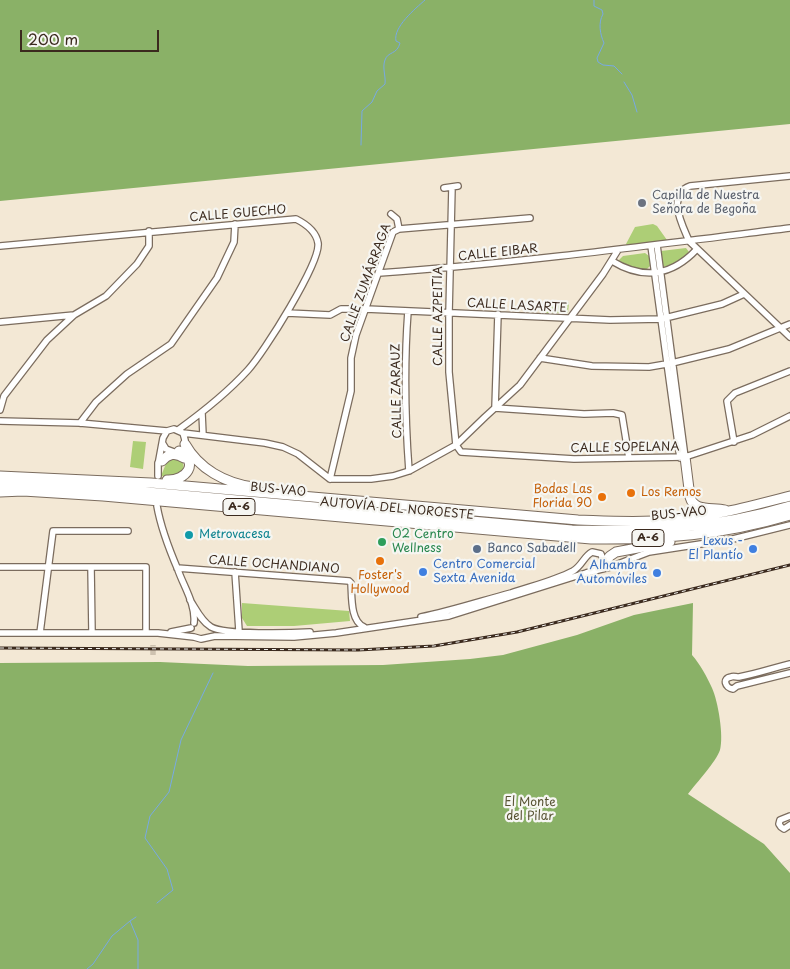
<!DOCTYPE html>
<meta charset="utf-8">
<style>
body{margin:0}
#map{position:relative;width:790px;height:969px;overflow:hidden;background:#f3e8d5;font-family:"Playpen Sans",sans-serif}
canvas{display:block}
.scale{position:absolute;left:20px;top:30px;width:139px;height:22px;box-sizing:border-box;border:2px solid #3b2a1e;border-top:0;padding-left:6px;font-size:15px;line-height:18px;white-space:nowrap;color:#3b2a1e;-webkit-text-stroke:4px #f6f6f2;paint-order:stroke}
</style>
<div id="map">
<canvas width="790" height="969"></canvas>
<div class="scale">200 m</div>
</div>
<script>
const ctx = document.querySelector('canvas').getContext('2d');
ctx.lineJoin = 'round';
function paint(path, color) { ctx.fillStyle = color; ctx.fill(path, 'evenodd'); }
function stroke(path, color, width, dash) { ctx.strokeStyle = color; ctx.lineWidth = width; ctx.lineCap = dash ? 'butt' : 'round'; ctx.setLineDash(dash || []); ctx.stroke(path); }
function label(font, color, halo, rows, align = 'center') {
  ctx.font = font + ' "Playpen Sans",sans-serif'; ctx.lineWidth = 4.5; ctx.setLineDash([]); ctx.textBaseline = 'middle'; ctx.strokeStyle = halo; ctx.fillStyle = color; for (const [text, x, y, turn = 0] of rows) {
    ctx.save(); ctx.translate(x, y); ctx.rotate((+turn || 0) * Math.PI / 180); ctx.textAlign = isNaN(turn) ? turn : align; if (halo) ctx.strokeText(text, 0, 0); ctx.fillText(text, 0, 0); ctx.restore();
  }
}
paint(new Path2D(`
 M653 224 657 226 667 240 627 246 626 244 635 227Z
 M686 248 689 252C683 260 672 266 662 267L660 252 661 251Z
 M645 253 649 256 650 266 646 270 631 267 620 262 619 260 623 256Z
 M546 301 569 302 568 313H545Z
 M133 441 146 442 143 469 130 467Z
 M172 458C180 460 187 462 182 472L171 477 161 476 167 461Z
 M242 603 349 611 350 621 294 626H247L242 618Z`), '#adce76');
paint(new Path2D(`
 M0 0H790V124L0 201Z
 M693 603 692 655C700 664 707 677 712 688 718 701 724 736 720 750 716 762 697 782 688 794L764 844 790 873V969H0V663L160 662 248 666 383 665 470 659 503 655 577 635 634 615Z`), '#8ab167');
stroke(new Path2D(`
 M594 0V6L602 10 603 14C598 23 600 34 604 43L597 58 598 62 603 65 614 66 622 74
 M624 82 632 95 637 112
 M361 145 362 111 372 102 377 91 385 84C386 76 382 68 385 60 388 51 397 55 400 43L396 41C393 27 415 9 425 0
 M157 903 173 890 167 869 145 838 150 816 169 792 181 740 213 673
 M136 917 130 921 138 940V969
 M87 969 93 964 112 936 130 921`), '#78aae4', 1);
stroke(new Path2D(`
 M153 655V645`), '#cec2b0', 5.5, [5.5, 3]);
const minor = new Path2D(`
 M790 176 690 186C666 195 682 224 689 241L790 337
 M452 187 449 313V372L456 445 461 452 574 459 685 457 752 435 790 416
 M444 188 458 186
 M391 214 397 219 399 229
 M657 245 685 457
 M0 246 296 219C306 224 316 231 318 243 321 262 263 354 248 370 227 393 203 412 178 430
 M651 246 680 458
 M612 261C643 280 672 276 697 249
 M379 273C517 263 653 245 790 228
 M408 311C404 365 405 417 409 471
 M287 313 330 315 341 309H366L610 320 661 319 722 304 744 294
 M498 314 495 408 584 414 613 413 622 415 629 458
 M0 322 74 315
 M540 358 592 366 649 367 672 363 729 349 790 324
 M0 410 4 396 47 340 74 315 106 296 137 264 149 246V231
 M202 413 203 435
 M0 421 80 423 167 431
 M80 423 96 402 127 374 171 344 217 278 234 242 235 224
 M183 433 265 443 283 447 298 454 330 479
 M734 442 727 401 735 393 790 371
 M163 444 166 449 174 452
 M158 465 163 438 167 431 174 429 183 433 185 440 184 446
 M158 476V463
 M330 479 351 391V358L356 335 393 232 399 229 530 218
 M330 479H371L393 476 409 471 456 445 485 417 520 385 603 274 618 250
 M157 506C161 529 169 549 178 570 184 587 196 605 194 623
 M0 567H146V633
 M91 567 92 633
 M177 568 349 581 351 583C352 596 350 621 364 627
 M235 572 239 631
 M190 600C196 609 201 621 211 627 225 635 291 633 310 632
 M421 617C451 611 481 601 511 593 532 586 554 581 573 571 582 566 584 556 592 552L601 554 604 563
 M171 632 191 628
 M0 633H158L194 637 201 639 215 636 294 637 336 633 449 616 586 573 610 567 649 552 733 539 790 525
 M40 633 53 531H128
 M790 664C773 668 756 674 739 677 736 677 733 676 731 677 722 678 725 688 733 689L737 686 790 673
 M790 816 780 820 779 824 781 827 784 829 790 825`);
const highway = new Path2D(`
 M185 444C199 469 225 483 253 487
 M685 457 690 497C694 512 712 507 725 510
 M162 461C168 454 175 452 184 458
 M0 476 151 483 578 520C608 521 639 523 670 520 711 517 751 506 790 496
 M167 480C186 481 200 463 179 451
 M0 484 103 488 572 530C648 532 716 528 790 506
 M0 492 23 491 103 496 591 539C661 540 723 535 790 515
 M604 563 610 556 616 552 670 542`);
stroke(minor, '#7b6c5e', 8);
stroke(highway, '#7b6c5e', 11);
stroke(minor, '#fff', 5.5);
stroke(highway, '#fff', 9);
const rail = new Path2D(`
 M0 648 358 650 434 646 517 632 790 565`);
stroke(rail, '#3b2a1e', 3);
stroke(rail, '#f6f6f2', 1, [4]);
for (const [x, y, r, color] of [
 [642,203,5,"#6b7280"],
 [631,493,5,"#e8710a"],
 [602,497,5,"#e8710a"],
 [189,535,5,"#0f9aa8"],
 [382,542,5,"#2e9e5b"],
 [477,549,5,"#5c6f8a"],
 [753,549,5,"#3f7fe0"],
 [380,561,5,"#e8710a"],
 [423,572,5,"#3f7fe0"],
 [657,573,5,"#3f7fe0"]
]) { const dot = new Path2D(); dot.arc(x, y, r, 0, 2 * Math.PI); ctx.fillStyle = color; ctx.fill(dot); stroke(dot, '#f6f6f2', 2); }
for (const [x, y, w] of [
 [239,507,32],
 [648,538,32]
]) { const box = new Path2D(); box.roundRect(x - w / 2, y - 8.5, w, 17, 4); ctx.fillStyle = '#f6f6f2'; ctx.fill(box); stroke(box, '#3b2a1e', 1); }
label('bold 11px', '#3b2a1e', null, [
 ["A-6",239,507],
 ["A-6",648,538]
]);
label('12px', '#5b616d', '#f6f6f2', [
 ["Capilla de Nuestra",652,196],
 ["Señora de Begoña",652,210]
], 'left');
label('12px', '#3b2a1e', '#f6f6f2', [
 ["CALLE GUECHO",238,214,-5],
 ["CALLE EIBAR",498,253,-6],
 ["CALLE ZUMÁRRAGA",366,283,-70],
 ["CALLE LASARTE",517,306,3],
 ["CALLE AZPEITIA",439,316,-90],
 ["CALLE ZARAUZ",397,391,-91],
 ["CALLE SOPELANA",625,448,-1],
 ["BUS-VAO",278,490,5],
 ["AUTOVÍA DEL NOROESTE",397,509,5],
 ["BUS-VAO",679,514,-6],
 ["CALLE OCHANDIANO",274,565,4]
]);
label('12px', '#c56008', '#f6f6f2', [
 ["Bodas Las",592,490],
 ["Florida 90",592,504],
 ["Los Remos",641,493,"left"],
 ["Foster's",380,576,"center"],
 ["Hollywood",380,590,"center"]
], 'right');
label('12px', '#0d838f', '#f6f6f2', [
 ["Metrovacesa",199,535]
], 'left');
label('12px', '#27864d', '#f6f6f2', [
 ["O2 Centro",392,535],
 ["Wellness",392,549]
], 'left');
label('12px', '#366cbe', '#f6f6f2', [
 ["Lexus -",743,542],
 ["El Plantío",743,556],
 ["Centro Comercial",433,565,"left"],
 ["Sexta Avenida",433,579,"left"],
 ["Alhambra",647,566],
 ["Automóviles",647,580]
], 'right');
label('12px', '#4e5e75', '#f6f6f2', [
 ["Banco Sabadell",487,549]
], 'left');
label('12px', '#585334', '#f6f6f2', [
 ["El Monte",530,803],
 ["del Pilar",530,817]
]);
</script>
